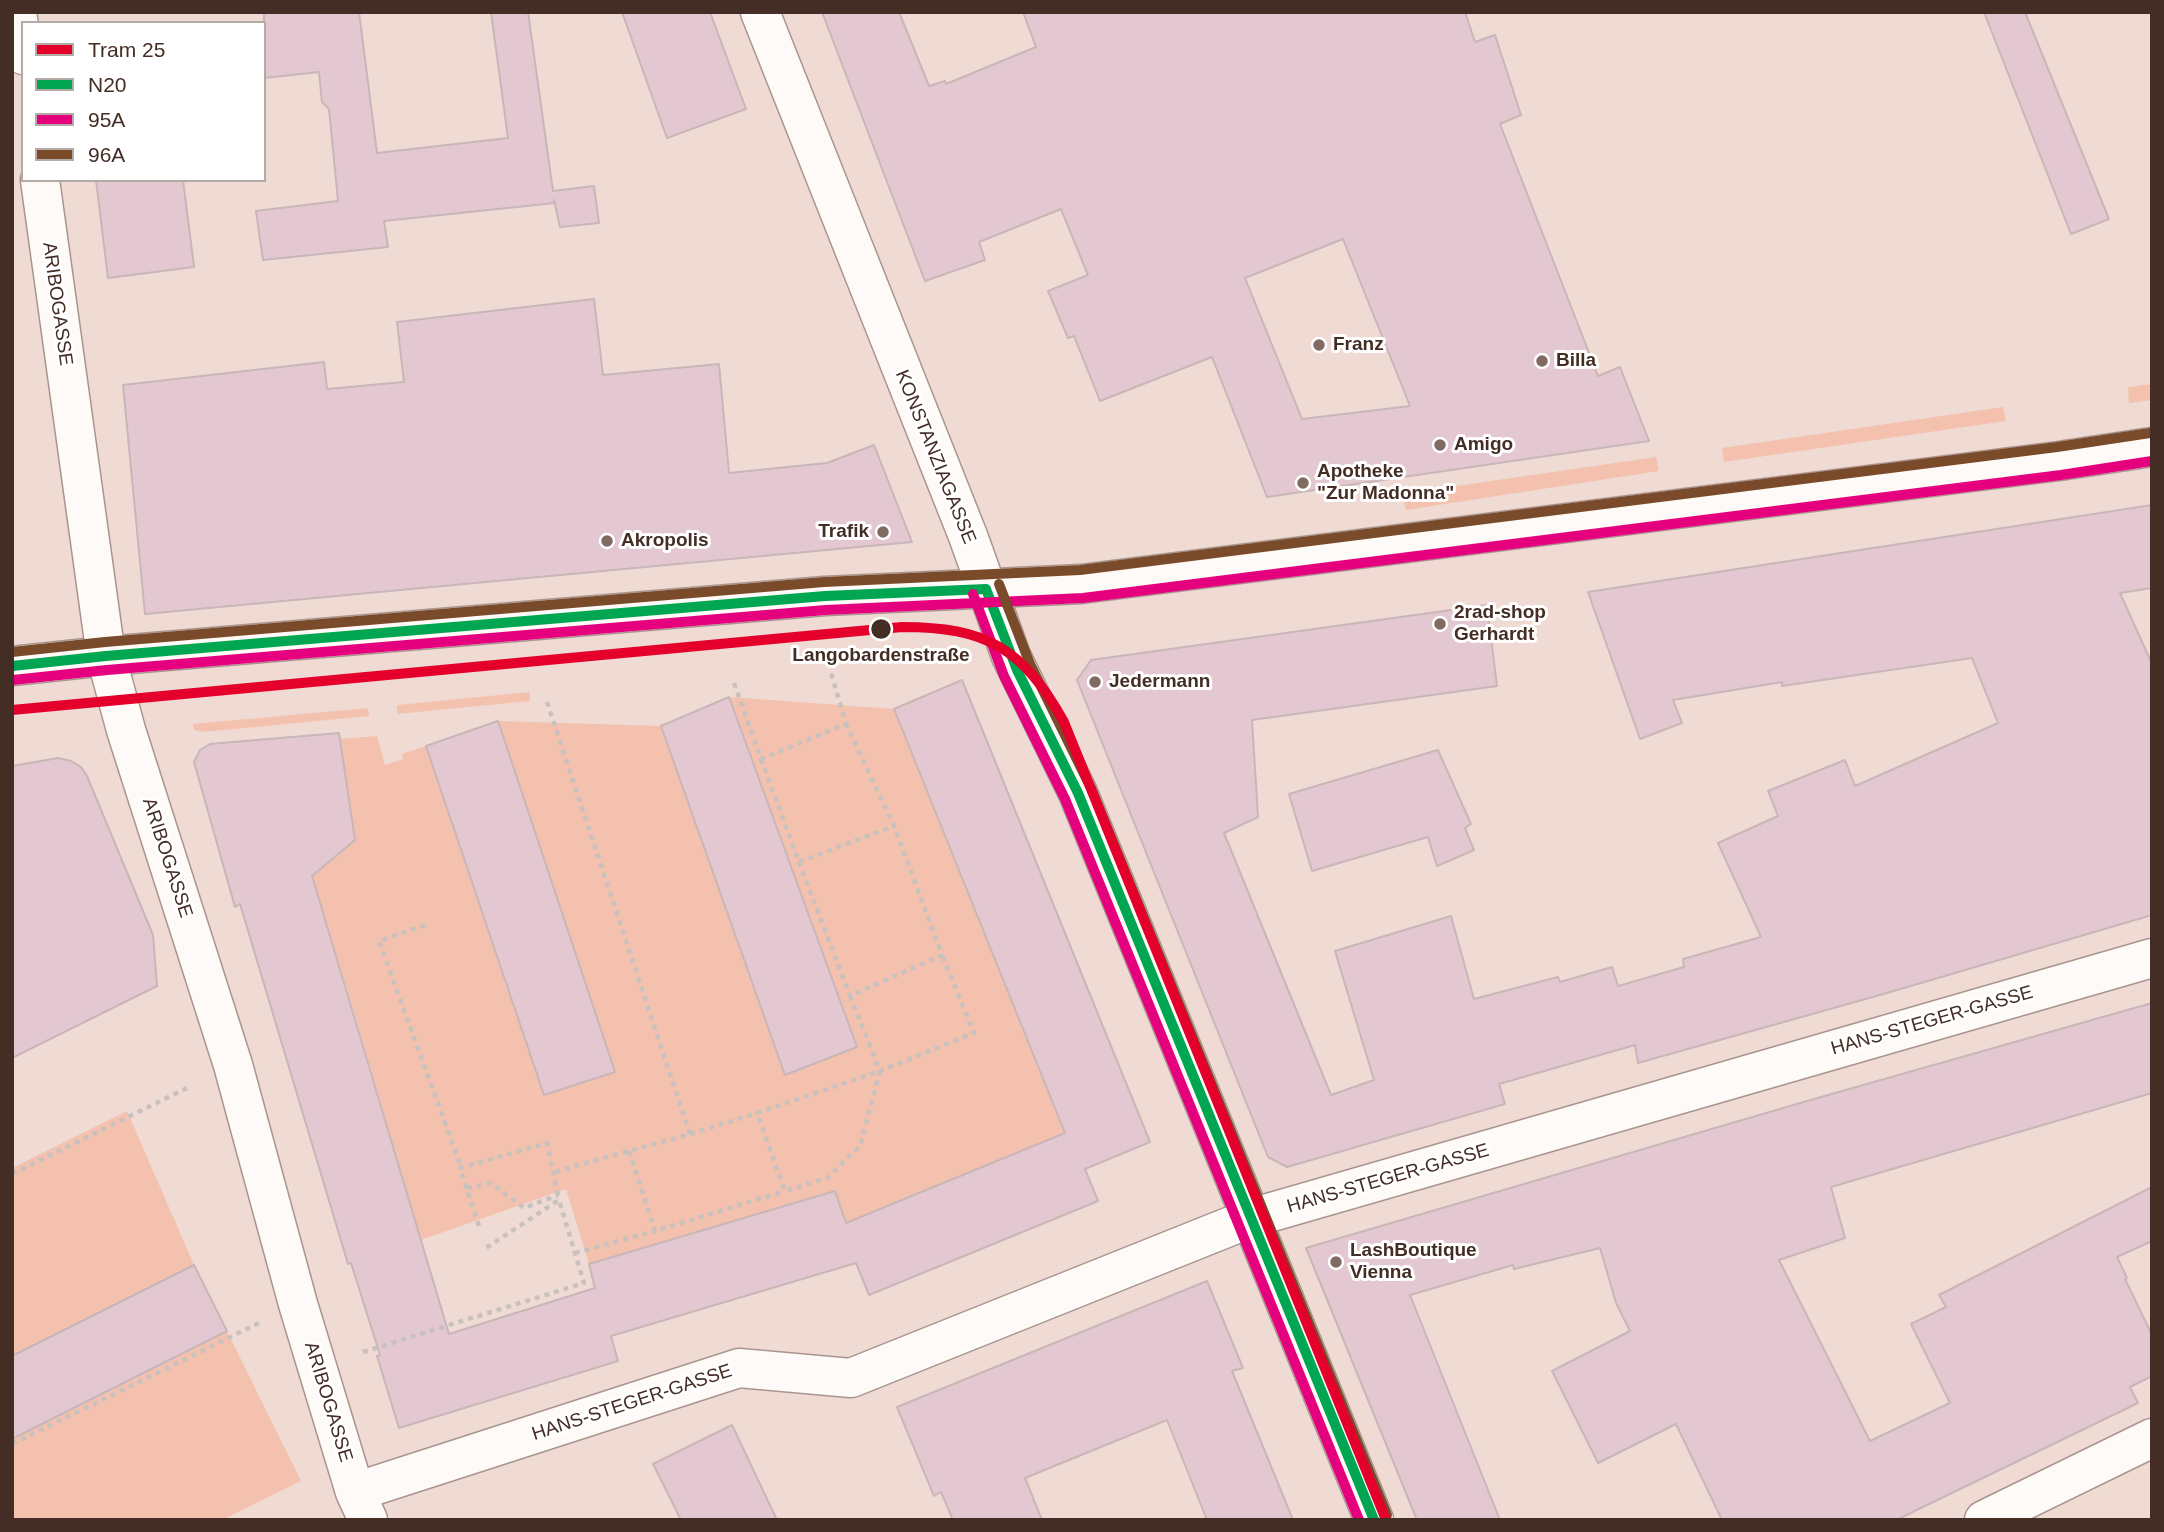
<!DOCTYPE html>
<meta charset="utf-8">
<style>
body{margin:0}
#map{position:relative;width:2164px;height:1532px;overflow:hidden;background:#efdbd3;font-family:Helvetica,sans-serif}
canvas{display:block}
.frame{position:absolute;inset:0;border:14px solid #442d24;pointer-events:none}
.legend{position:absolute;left:21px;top:21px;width:245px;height:161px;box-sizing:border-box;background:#fff;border:2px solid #b4aba7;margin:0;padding:9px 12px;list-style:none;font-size:21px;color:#442d24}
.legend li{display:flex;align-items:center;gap:14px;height:35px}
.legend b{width:35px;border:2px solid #b4aba7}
</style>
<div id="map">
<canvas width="2164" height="1532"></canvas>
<div class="frame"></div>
<ul class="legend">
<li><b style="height:9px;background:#e4002b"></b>Tram 25</li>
<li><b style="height:9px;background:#00a651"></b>N20</li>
<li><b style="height:9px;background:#e5007d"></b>95A</li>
<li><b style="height:9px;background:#7a4b2a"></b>96A</li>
</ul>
</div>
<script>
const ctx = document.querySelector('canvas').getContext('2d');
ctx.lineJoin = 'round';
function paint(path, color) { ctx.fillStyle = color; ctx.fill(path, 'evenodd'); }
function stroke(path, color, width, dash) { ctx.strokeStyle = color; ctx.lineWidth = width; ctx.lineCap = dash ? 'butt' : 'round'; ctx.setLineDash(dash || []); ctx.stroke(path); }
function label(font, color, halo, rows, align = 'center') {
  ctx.font = font + ' Helvetica,sans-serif'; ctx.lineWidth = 6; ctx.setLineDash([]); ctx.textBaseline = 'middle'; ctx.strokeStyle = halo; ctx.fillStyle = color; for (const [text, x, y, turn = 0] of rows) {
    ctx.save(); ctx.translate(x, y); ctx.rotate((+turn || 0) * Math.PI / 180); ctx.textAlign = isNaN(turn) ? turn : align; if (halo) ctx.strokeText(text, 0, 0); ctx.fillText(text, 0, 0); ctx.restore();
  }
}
paint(new Path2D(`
 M2152 384V400L2129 403 2128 387Z
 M2003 407 2006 421 1724 462 1722 448Z
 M1656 457 1659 471 1406 510 1402 494Z
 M530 692V701L397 714V705Z
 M729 697 894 709 1065 1133 846 1223 835 1191 589 1264 566 1189 421 1240 353 1009 321 905 311 878 355 840 339 739 377 736 385 765 403 759 402 754 426 746 544 1095 615 1072 498 721 661 726 785 1074 856 1046Z
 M368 708 369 716 203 732 194 730 193 724Z
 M127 1111 194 1265 12 1356V1168Z
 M227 1331 301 1481 222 1520H12V1439Z`), '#f4c1ae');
const building = new Path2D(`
 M264 12H359L377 153 508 138 491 12H528L553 191 594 186 599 223 560 227 554 200 555 203 384 221 388 247 263 260 256 211 338 201 329 109 322 102 319 72 264 78Z
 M622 12H710L746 109 667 138Z
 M822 12H899L929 86 945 81 946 84 1036 47 1023 12H1465L1475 42 1495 35 1521 115 1500 124 1598 376 1620 367 1649 441 1267 497 1212 357 1100 401 1074 336 1068 338 1048 291 1088 275 1061 209 979 242 985 260 925 281ZM1343 239 1410 406 1302 419 1245 278Z
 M1984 12H2025L2109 219 2071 234Z
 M96 180H183L194 267 108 278Z
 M594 299 603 375 719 364 729 473 827 463 874 445 912 542 145 614 123 385 324 362 327 389 404 382 397 322Z
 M2152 505V588L2120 593 2152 664V915L1887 993 1638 1063 1635 1045 1499 1084 1505 1104 1287 1167 1268 1157 1077 680 1091 660 1487 605 1497 686 1252 720 1258 817 1224 833 1331 1095 1374 1080 1335 951 1451 916 1474 999 1558 977 1560 982 1612 967 1618 986 1684 967 1683 959 1761 937 1718 843 1778 816 1768 791 1845 760 1855 786 1998 723 1972 658 1782 686V682L1673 700 1682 723 1640 739 1588 592Z
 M962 680 1150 1142 1085 1169 1098 1201 869 1295 856 1263 611 1336 618 1361 399 1428 377 1356 380 1355 351 1263 348 1264 240 904 235 907 194 762 200 750 210 744 339 733 355 840 312 876 449 1334 595 1288 589 1264 835 1191 846 1223 1065 1133 894 709Z
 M729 697 857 1047 785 1075 661 726Z
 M498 721 615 1072 544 1095 426 746Z
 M1438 750 1471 824 1465 828 1474 850 1437 866 1428 837 1312 871 1289 794Z
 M58 758 71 761 81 767 87 776 153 935 157 986 12 1058V766Z
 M2152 1003V1093L1831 1187 1845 1238 1779 1260 1870 1441 1950 1403 1911 1324 1946 1307 1939 1295 2152 1187V1241L2117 1257 2127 1278 2125 1279 2152 1335V1376L2130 1387 2138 1403 1896 1520H1722L1676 1424 1598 1463 1552 1371 1630 1331 1616 1303 1600 1248 1514 1269 1513 1265 1410 1295 1500 1520H1417L1306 1248 1807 1101Z
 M194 1265 227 1331 12 1439V1356Z
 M1207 1281 1243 1368 1232 1371 1293 1520H1207L1167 1420 1025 1478 1042 1520H953L941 1492 934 1496 897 1407Z
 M732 1425 777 1520H681L653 1464Z`);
paint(building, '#e4c8d1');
stroke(building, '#c8b6b8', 2);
const minor = new Path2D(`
 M17 12 23 55
 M760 12 968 536 1011 656 1078 793 1374 1520
 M40 180 106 656 126 730 233 1065 298 1304 355 1492 368 1520
 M355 1492 739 1368 851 1378 1251 1218 2152 958
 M1984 1520 2152 1438`);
const tertiary = new Path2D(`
 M12 666 106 656 825 596 1081 584 2059 461 2152 447`);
stroke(minor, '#a9958e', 41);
stroke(tertiary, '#a9958e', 41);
stroke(new Path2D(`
 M734 683 761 759 846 724 831 673
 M547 702 690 1134 554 1172
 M761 759 799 862 894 826 846 724
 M799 862 850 996 942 955 894 826
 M425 925 379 941 461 1167
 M850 996 880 1071 974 1033 942 955
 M880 1071 860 1146 827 1178 785 1191 757 1113Z
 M690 1134 757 1113
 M629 1151 655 1231 785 1191
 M12 1174 189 1087
 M467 1188 491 1183 524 1208 558 1195
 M479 1226 460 1168 547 1143 559 1200
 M575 1253 655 1231
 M363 1352 584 1283 559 1200 486 1248
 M12 1444 259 1323`), '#c9c1bd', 4.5, [5, 5]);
stroke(minor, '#fdfaf8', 38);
stroke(tertiary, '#fdfaf8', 38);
stroke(new Path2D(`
 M986 589 1017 670 1078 793 1374 1520
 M12 666 106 656 825 596 986 589`), '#00a651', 10);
stroke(new Path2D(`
 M973 594 1004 676 1065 799 1359 1520
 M13 680 107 670 826 610 1083 598 2061 475 2152 461`), '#e5007d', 10);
stroke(new Path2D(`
 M999 584 1030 664 1091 788 1387 1515
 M12 652 105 642 824 582 1080 570 2057 447 2150 433`), '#7a4b2a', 10);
stroke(new Path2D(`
 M12 710 902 627C986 627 1023 648 1064 722L1386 1520`), '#e4002b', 10);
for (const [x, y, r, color] of [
 [1319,345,7,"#806a61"],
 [1542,361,7,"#806a61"],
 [1440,445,7,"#806a61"],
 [1303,483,7,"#806a61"],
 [883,532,7,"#806a61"],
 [607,541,7,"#806a61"],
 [1440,624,7,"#806a61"],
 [881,629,11,"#442d24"],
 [1095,682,7,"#806a61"],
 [1336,1262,7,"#806a61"]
]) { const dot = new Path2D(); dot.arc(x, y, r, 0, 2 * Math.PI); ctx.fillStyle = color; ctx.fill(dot); stroke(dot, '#fff', 2.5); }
label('19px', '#442d24', '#fff', [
 ["ARIBOGASSE",57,304,82],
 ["KONSTANZIAGASSE",935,457,68],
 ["ARIBOGASSE",167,858,72],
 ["HANS-STEGER-GASSE",1932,1021,-16],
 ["HANS-STEGER-GASSE",1388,1179,-16],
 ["ARIBOGASSE",328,1402,73],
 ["HANS-STEGER-GASSE",632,1403,-18]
]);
label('bold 19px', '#442d24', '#fff', [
 ["Franz",1333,345],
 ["Billa",1556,361],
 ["Amigo",1454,445],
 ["Apotheke",1317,472],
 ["\"Zur Madonna\"",1317,494],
 ["Trafik",869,532,"right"],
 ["Akropolis",621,541],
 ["2rad-shop",1454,613],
 ["Gerhardt",1454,635],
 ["Jedermann",1109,682],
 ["LashBoutique",1350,1251],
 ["Vienna",1350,1273]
], 'left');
label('bold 19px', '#442d24', '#fff', [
 ["Langobardenstraße",881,656]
]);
</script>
